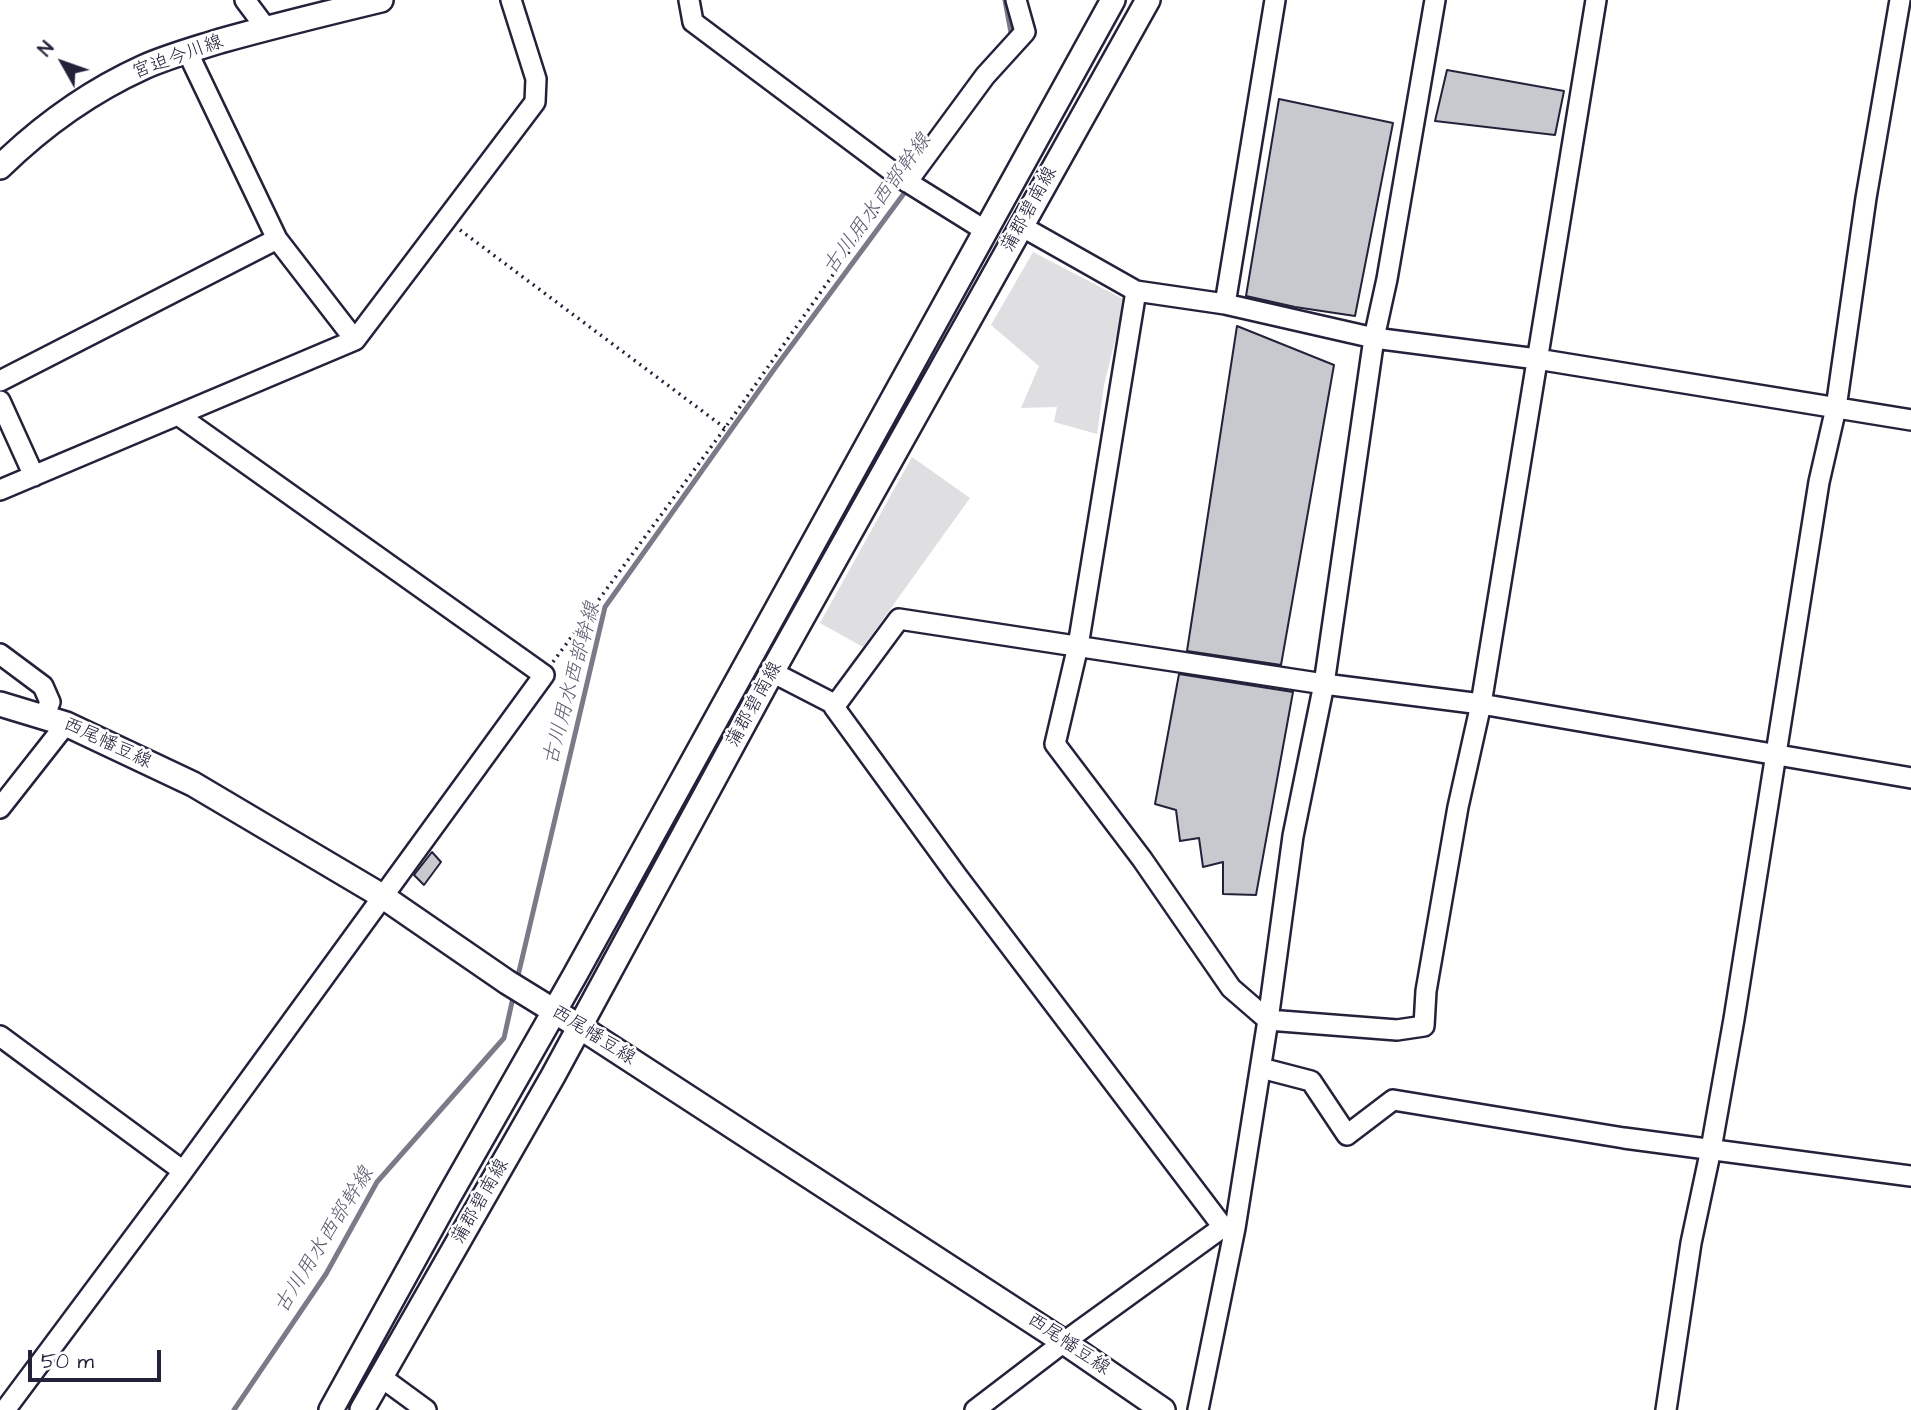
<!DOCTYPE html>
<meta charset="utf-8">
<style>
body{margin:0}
#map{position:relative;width:1911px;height:1410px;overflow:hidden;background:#fff;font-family:"Architects Daughter",sans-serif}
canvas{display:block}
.north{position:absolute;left:28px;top:28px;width:70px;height:70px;-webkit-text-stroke:5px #fff;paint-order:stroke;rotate:310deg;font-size:19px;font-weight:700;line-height:28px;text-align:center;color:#22223b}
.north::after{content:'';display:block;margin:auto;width:24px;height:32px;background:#22223b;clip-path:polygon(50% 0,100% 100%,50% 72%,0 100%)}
.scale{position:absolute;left:28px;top:1350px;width:133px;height:32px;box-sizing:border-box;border:4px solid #22223b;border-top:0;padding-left:9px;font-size:21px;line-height:24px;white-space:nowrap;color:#22223b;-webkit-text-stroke:5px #fff;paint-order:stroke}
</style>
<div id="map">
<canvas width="1911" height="1410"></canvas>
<div class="north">N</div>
<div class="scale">50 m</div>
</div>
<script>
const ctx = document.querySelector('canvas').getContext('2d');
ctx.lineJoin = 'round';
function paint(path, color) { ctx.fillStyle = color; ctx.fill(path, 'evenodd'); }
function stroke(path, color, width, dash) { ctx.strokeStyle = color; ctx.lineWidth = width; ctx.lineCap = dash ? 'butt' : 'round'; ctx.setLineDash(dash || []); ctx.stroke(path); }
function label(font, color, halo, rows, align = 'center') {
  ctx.font = font + ' "Architects Daughter","Klee One",sans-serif'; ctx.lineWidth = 5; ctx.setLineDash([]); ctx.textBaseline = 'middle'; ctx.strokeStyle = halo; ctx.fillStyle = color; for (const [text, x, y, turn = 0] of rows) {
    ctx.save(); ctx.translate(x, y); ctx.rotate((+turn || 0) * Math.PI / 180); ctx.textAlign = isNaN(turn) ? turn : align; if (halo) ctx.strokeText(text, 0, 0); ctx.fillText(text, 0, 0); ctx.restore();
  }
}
paint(new Path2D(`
 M1033 252 1125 300 1104 385 1097 434 1054 422 1057 407 1021 408 1039 366 991 325Z
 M912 457 970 498 863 647 820 623Z`), '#dfdfe2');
stroke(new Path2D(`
 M1005 0 1012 38
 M517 980 605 607 775 368 908 188
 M234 1410 326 1274 377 1182 504 1038 514 993`), '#7a7a88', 5);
const building = new Path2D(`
 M1447 70 1564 91 1555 135 1435 121Z
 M1279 99 1393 123 1355 316 1295 307 1246 296Z
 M1237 326 1334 365 1281 665 1187 651Z
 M1179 674 1293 692 1256 895 1223 894V862L1203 867 1199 838 1180 841 1176 810 1155 804Z
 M432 852 441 862 424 885 414 875Z`);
paint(building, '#c8c8cf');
stroke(building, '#22223b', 2);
const minor = new Path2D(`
 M245 0 266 28
 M689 0 693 22 901 178 986 231
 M187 51 277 239 355 340
 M907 182 985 76 1025 32 1016 0
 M1021 226 1136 291 1225 304 1374 338 1537 359 1911 420
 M1136 291 1078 646 1055 744 1142 859 1231 988 1268 1020 1397 1030 1424 1026 1426 991 1458 807 1481 704 1596 0
 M1225 304 1275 0
 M0 381 277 239
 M0 401 34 476
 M0 490 355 340 535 102 536 79 511 0
 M0 654 43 686 50 702 44 717
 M772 672 836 705
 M0 808 66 724
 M0 1036 183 1171
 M1261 1068 1311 1081 1347 1135 1393 1100 1624 1138 1911 1176
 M1223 1227 957 876 834 707 899 619 1324 684 1481 704 1911 778
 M381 1377 426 1410
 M5 1410 178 1178 544 675 178 415
 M975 1410 1064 1342 1223 1227 1234 1228
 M1198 1410 1235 1228 1268 1020 1293 836 1324 684 1374 338 1387 279 1435 0
 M1666 1410 1691 1243 1711 1149 1734 1019 1819 482 1836 408 1866 198 1900 0`);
const major = new Path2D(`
 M0 167C42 126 91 91 144 67 169 56 195 49 220 41 274 26 327 13 381 0
 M0 704 66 724 193 784 382 896 507 982 580 1027 1064 1342 1163 1410
 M331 1410 448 1198 575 975 1113 0
 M362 1410 553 1076 772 672 1148 0`);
stroke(minor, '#22223b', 24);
stroke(major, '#22223b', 28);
stroke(new Path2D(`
 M460 230 725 428
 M553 662 725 428 892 191`), '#22223b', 3.5, [2, 5]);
stroke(minor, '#fff', 19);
stroke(major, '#fff', 23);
label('19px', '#22223b', '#fff', [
 ["宮迫今川線",178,58,-20],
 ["蒲郡碧南線",1030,210,-61],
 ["蒲郡碧南線",755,705,-61],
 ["西尾幡豆線",107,744,25],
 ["西尾幡豆線",593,1036,32],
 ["蒲郡碧南線",481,1202,-60],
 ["西尾幡豆線",1068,1345,34]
]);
label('italic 21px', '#5c5c6f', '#fff', [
 ["古川用水西部幹線",878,205,-54],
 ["古川用水西部幹線",573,684,-75],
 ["古川用水西部幹線",325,1241,-58]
]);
</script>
